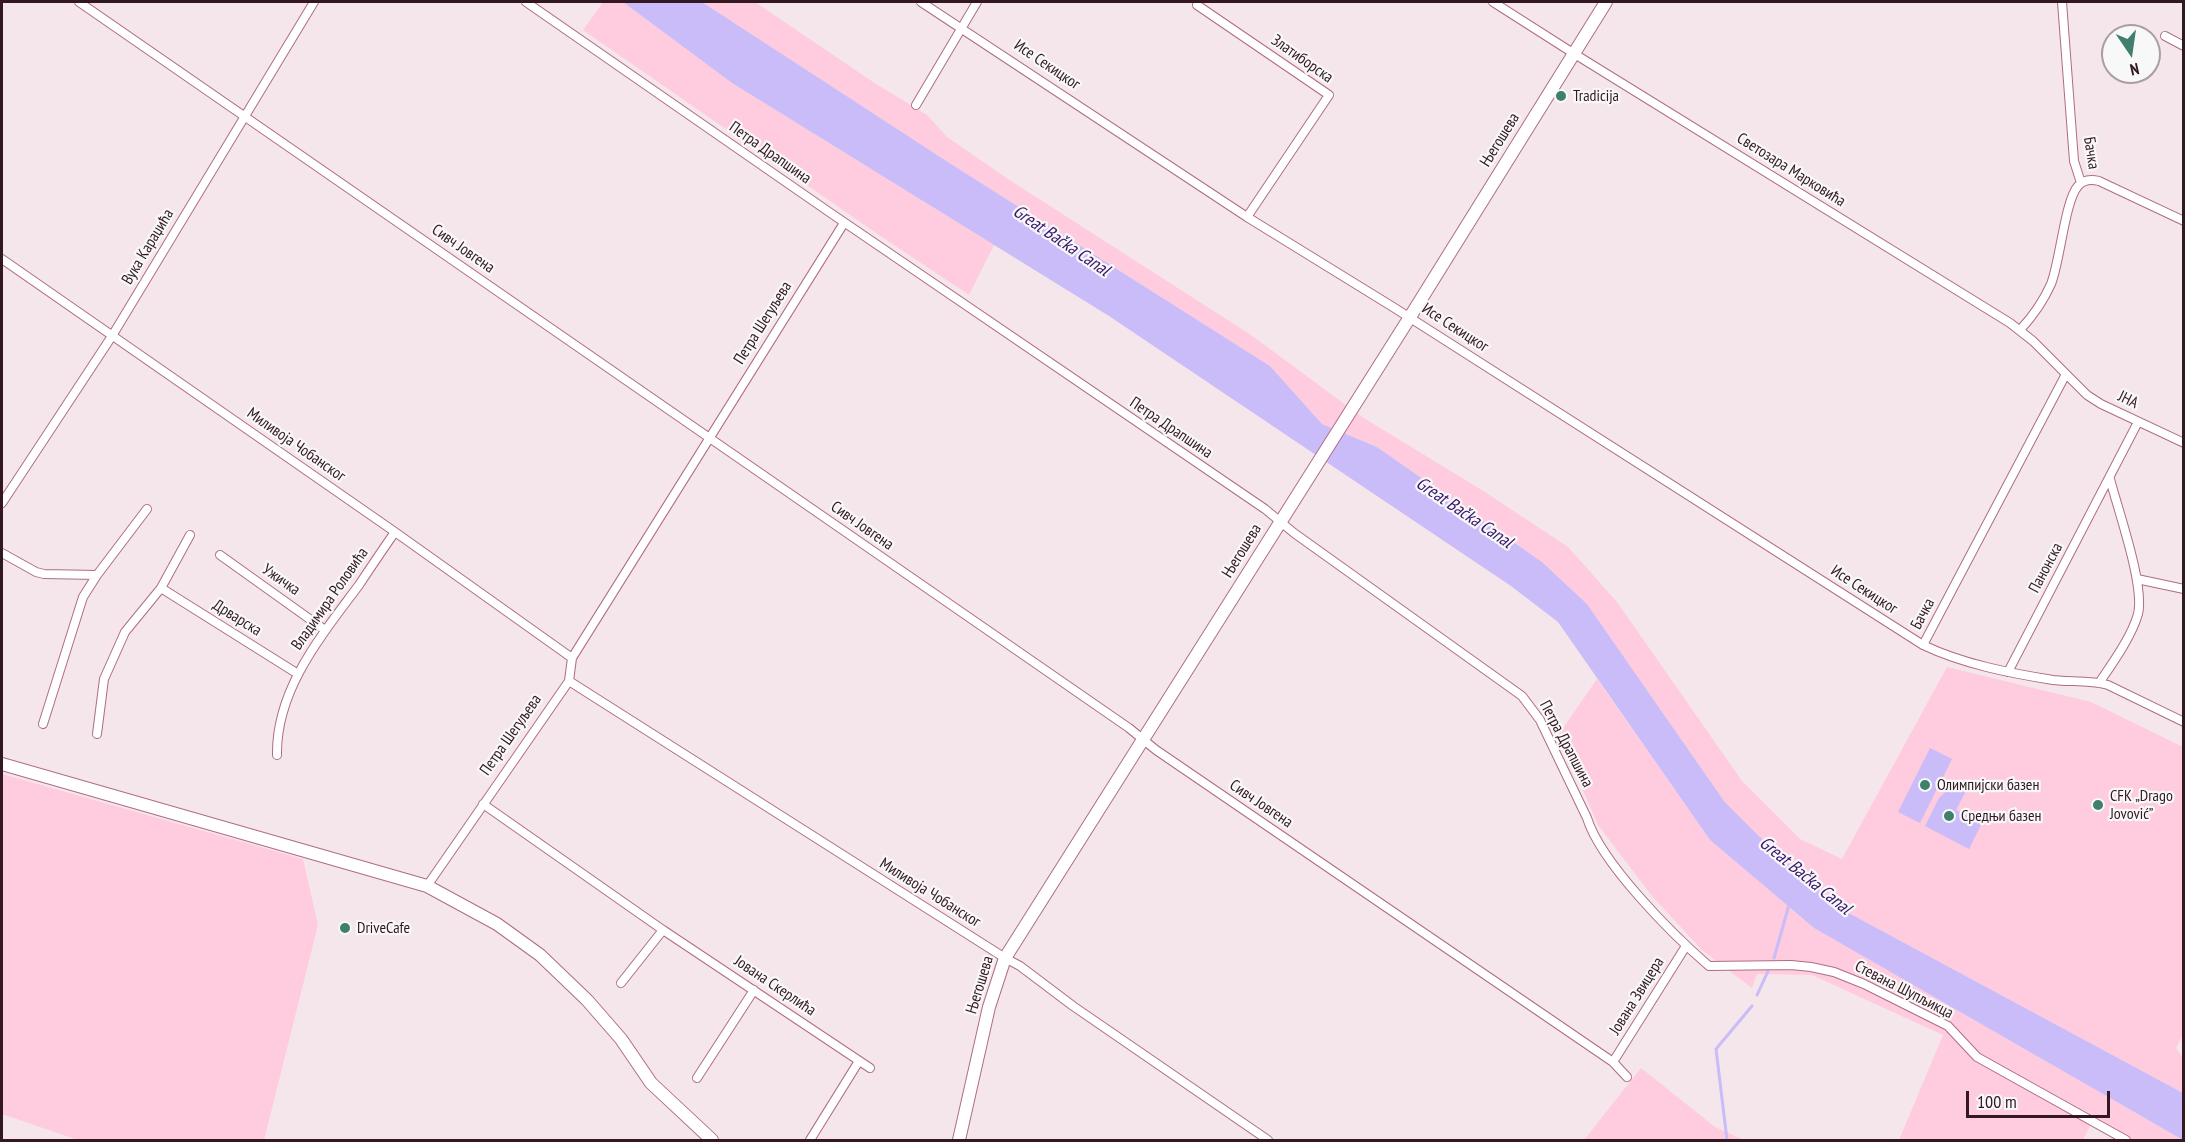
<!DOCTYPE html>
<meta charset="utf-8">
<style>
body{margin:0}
#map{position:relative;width:2185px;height:1142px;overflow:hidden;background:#f5e6eb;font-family:"PT Sans Narrow",sans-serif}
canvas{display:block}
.frame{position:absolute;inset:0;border:3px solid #331823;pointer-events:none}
.north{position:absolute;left:2101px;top:24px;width:60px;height:60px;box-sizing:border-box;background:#f8f8f8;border:2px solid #a99ea3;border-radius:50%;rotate:167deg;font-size:16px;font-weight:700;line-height:24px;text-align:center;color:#331823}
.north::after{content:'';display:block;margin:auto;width:21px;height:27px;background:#3e7f6e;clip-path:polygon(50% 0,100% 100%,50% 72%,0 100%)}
.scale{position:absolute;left:1966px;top:1091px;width:144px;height:27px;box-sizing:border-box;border:3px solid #331823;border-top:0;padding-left:8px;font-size:18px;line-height:21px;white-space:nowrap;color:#331823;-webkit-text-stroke:4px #f8f8f8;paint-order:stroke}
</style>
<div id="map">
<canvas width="2185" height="1142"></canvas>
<div class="frame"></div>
<div class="north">N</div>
<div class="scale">100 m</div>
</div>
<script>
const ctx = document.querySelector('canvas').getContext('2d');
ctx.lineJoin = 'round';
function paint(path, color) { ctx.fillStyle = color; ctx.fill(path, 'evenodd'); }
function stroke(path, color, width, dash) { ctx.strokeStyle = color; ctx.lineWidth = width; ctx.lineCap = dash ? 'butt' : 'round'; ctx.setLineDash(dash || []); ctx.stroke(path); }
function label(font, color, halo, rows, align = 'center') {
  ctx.font = font + ' "PT Sans Narrow",sans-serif'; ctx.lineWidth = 4.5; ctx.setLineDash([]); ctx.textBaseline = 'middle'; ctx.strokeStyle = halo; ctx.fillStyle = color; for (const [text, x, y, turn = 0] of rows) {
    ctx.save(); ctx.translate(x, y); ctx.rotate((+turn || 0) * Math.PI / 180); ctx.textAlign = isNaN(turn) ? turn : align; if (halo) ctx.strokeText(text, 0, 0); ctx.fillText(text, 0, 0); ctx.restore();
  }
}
paint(new Path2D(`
 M599 2H623L732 83 994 245 969 295 879 235 583 30 602 4Z
 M702 2H755L876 84 927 115 947 137 1008 179 1251 335 1362 417 1485 492 1568 547 1617 602 1742 781 1800 839 1842 859 1947 667 2091 702 2183 747 2184 1033 2176 1048 2183 1058V1093L1845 911 1782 859 1724 801 1587 604 1542 562 1377 447 1322 424 1270 366 951 164Z
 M1597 679 1710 840 1814 928 2183 1140H2115L2091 1124 2083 1140H1899L1943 1035 1812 975 1757 974 1752 988 1702 950 1652 896 1598 825 1559 734Z
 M2 774 303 859 318 925 264 1140H78L2 1114Z
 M1641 1068 1715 1127 1744 1140H1584Z`), '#ffcbde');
paint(new Path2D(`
 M623 2H702L951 164 1270 366 1322 424 1377 447 1542 562 1587 604 1724 801 1782 859 1845 911 2183 1093V1140L1814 928 1710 840 1558 622 1511 586 1109 316 732 83Z
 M1930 748 1952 759 1920 823 1898 812Z
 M1955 783 1967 789 1956 810 1982 823 1969 849 1925 826 1939 798Z`), '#c9bcf8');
stroke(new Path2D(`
 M1774 958 1789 905
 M1757 995 1768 971
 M1727 1140 1716 1049 1752 1006`), '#c9bcf8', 3);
const street = new Path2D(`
 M79 2 1129 728 1156 750 1613 1062 1627 1077
 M526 2 832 214 1265 509 1294 533 1522 696 1540 720 1587 818C1601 863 1673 935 1709 966L1791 965 1811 967 1834 972 1864 984 1948 1026 1977 1057 2126 1140
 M921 2 1247 217 1393 307 1923 645C1963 664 2009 673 2053 680 2071 682 2090 680 2108 685L2184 722
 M1493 2 1573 53 2010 323 2033 341 2087 395 2101 404 2184 443
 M2062 2 2074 161 2081 183
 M1197 5 1329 95 1247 217
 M2165 36 2184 46
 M916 105 977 2
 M2 259 395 532 572 658
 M2020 330C2033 316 2043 302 2051 284 2060 262 2065 200 2078 186 2083 180 2091 179 2099 181L2184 221
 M2 503 112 336 314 2
 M2 553 36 572 44 574 97 575
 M220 555 325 630
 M2137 579 2184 589
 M161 588 298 674
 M1923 645 2066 374
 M2008 672 2138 422
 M569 681 1005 958 1020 966 1073 1006 1268 1140
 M2099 683C2112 664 2132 636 2138 614 2145 586 2118 510 2110 479
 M43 724 83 597 97 575 147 509
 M97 734 104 679 125 632 161 588 190 535
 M277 755C276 689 322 635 359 585 371 567 383 549 395 532
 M483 804 663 930 870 1068
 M427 886 569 681 572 658 844 223
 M621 983 663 930
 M1613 1062 1686 946
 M697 1078 754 990
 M810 1140 859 1061`);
const secondary = new Path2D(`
 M2 764 427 886 497 924 540 955 587 1000 621 1039 651 1083 712 1140
 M959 1140 989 1007 1005 958 1410 317 1606 2`);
stroke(street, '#af6c87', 10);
stroke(secondary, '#af6c87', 14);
stroke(street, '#fff', 8);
stroke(secondary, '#fff', 12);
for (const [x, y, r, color] of [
 [1561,96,6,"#3e7f6e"],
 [1925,785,6,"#3e7f6e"],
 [2098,805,6,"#3e7f6e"],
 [1949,816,6,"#3e7f6e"],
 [345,928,6,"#3e7f6e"]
]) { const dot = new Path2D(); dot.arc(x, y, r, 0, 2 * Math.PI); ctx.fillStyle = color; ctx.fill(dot); stroke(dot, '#f8f8f8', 2); }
label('16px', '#331823', '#f8f8f8', [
 ["Златиборска",1302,59,35],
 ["Исе Секицког",1047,65,34],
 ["Његошева",1500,140,-58],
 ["Петра Драпшина",770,153,35],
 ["Бачка",2091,153,81],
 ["Светозара Марковића",1791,170,32],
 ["Вука Караџића",148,247,-59],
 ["Сивч Јовгена",463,249,35],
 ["Петра Шегуљева",763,323,-58],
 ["Исе Секицког",1455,328,33],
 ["ЈНА",2128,400,26],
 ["Петра Драпшина",1171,428,34],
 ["Миливоја Чобанског",296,445,35],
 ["Сивч Јовгена",862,526,35],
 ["Његошева",1242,551,-58],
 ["Панонска",2046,568,-62],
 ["Ужичка",281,580,35],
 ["Исе Секицког",1864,590,33],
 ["Владимира Роловића",330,599,-55],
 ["Бачка",1923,614,-62],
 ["Дрварска",237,618,32],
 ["Петра Шегуљева",511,735,-55],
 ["Петра Драпшина",1566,744,62],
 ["Сивч Јовгена",1261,804,34],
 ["Миливоја Чобанског",930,893,32],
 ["Његошева",980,985,-73],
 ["Јована Скерлића",775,986,34],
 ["Стевана Шупљикца",1904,990,27],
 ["Јована Звицера",1637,996,-58]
]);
label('16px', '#331823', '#f8f8f8', [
 ["Tradicija",1573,96],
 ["Олимпијски базен",1937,785],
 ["CFK „Drago",2110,796],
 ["Jovović”",2110,814],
 ["Средњи базен",1961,816],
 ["DriveCafe",357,928]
], 'left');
label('italic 18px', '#38176c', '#f8f8f8', [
 ["Great Bačka Canal",1061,241,34],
 ["Great Bačka Canal",1464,513,34],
 ["Great Bačka Canal",1805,876,39]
]);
</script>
